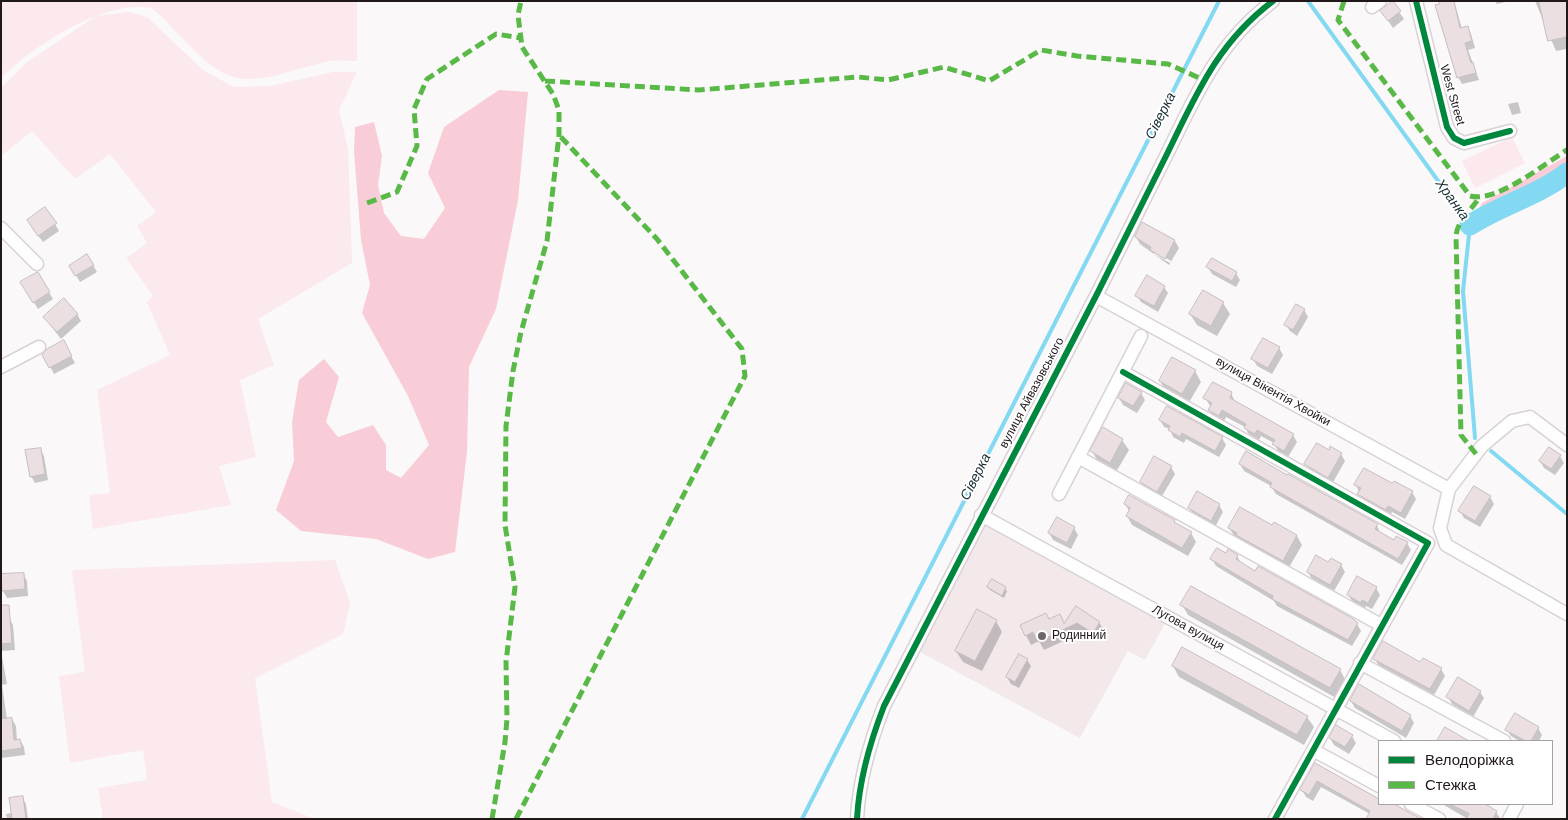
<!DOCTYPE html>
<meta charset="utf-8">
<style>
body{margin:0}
#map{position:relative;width:1568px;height:820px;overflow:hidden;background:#fbf8f9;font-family:Helvetica,sans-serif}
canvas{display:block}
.frame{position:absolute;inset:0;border:2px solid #21181a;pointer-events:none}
.legend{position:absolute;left:1378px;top:740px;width:175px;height:65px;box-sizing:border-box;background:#fff;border:1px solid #a6a3a3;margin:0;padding:6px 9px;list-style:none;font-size:15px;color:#21181a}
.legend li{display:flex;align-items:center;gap:10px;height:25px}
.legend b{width:25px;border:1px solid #a6a3a3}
</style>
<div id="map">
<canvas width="1568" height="820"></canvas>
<div class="frame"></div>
<ul class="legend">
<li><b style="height:6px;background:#00873e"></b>Велодоріжка</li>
<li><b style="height:6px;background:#58b947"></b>Стежка</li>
</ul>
</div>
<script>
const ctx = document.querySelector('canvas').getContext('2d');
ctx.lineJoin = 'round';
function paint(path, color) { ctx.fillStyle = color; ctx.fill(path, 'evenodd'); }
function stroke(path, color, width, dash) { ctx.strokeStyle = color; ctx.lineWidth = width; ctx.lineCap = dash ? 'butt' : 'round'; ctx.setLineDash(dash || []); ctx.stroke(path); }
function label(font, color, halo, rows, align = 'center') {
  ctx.font = font + ' Helvetica,sans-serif'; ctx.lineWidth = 4; ctx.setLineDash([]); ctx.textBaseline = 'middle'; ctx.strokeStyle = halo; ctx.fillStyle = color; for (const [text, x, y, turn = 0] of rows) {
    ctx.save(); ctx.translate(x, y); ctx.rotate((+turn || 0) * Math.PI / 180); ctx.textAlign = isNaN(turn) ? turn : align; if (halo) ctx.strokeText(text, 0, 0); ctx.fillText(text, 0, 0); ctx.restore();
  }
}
paint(new Path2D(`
 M984 523 1166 622 1145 660 1128 651 1080 738 918 651Z`), '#f3e9eb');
paint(new Path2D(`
 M1 1H357V61C349 61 339 60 331 61 301 66 268 83 238 78 214 73 196 52 180 36 171 27 161 14 150 8 103 0 32 47 1 78Z
 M129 12 147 17 203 70 234 87 270 86 333 72H357L339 110 348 149 352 263 258 319 274 365 240 380 256 457 219 466 231 505 93 529 89 495 110 493 97 390 170 355 147 302 153 296 126 258 147 243 137 226 156 212 110 154 75 179 32 131 1 156V88L26 63 96 16Z
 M1512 137 1525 163 1475 188 1462 161Z
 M335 560 350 603 343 634 255 678 272 802 315 819H103L98 788 147 780 143 750 70 763 59 676 85 672 72 570Z`), '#fbe9ed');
paint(new Path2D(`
 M499 90 528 92 518 200 496 309 469 367 467 452 455 552 428 559 376 539 301 531 276 510 294 461 292 422 299 380 324 359 339 377 326 422 338 437 373 425 386 445V470L401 478 429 445 408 396 362 313 370 285 361 240 354 152 355 127 374 122 382 156 378 185 384 213 401 236 424 239 445 208 428 173 444 127Z
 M1567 156V179L1509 213 1478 211 1482 203Z`), '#f9cdd7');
paint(new Path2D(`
 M1454 1 1462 29 1467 28 1471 34 1475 48 1468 50 1479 80 1462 84 1458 77Z
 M1495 1H1510L1497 4Z
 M1535 1H1567V49L1556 51Z
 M1393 3 1404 19 1393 28 1382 12Z
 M1518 102 1521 113 1512 115 1508 104Z
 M55 224 59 231 43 242 32 228Z
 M1142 224 1175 241 1179 248 1169 265 1140 244 1136 237ZM1154 251 1171 261 1170 263 1154 254Z
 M93 265 97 272 80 282 71 267Z
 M1208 267 1236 273 1240 280 1236 287 1212 274Z
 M38 274 53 299 38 309 22 283Z
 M1164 287 1168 293 1158 312 1141 302 1137 296Z
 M1223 303 1230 314 1217 336 1197 325 1190 314Z
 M1304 310 1308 317 1297 336 1290 331 1286 325Z
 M77 314 81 321 61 339 44 317Z
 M1279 348 1283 355 1272 374 1257 366 1253 359Z
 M67 349 75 363 54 374 44 355Z
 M1195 371 1201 382 1188 404 1166 392 1160 381Z
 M1141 393 1145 400 1137 413 1123 405 1119 398Z
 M1231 393 1235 402 1293 435 1297 442 1288 457 1278 451 1274 443 1261 436 1259 440 1249 435 1245 427 1226 417 1223 423 1213 417 1209 410 1211 407 1205 398Z
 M1160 420 1222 438 1226 445 1219 457 1186 439 1184 443 1173 437 1170 429 1164 427Z
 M1122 440 1129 450 1116 472 1098 462 1092 451Z
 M1331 448 1341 454 1345 461 1332 484 1310 471 1306 464Z
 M40 449 44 456 48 480 35 483 31 476Z
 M1560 456 1564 463 1555 475 1544 468 1540 461Z
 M1240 464 1288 477 1377 525 1380 533 1395 541 1407 543 1411 550 1402 565 1276 494 1271 486 1244 471Z
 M1171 467 1175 474 1161 498 1145 489 1141 482Z
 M1356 485H1393L1412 492 1416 499 1405 519 1392 512 1390 516 1363 501Z
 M1130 496 1174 521 1177 525 1191 533 1196 542 1188 556 1132 525 1127 516 1130 512 1125 504Z
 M1490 497 1494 504 1480 527 1464 518 1460 511Z
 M1219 505 1223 512 1215 527 1193 514 1189 508Z
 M1273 527 1297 536 1302 545 1288 569 1235 537 1229 528Z
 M1074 528 1078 535 1071 549 1053 540 1049 533Z
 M1226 554 1237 556 1241 563 1256 572 1357 624 1361 631 1352 646 1277 606 1274 601 1216 566 1212 559Z
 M1329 563 1341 565 1345 572 1334 591 1312 579 1308 572Z
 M23 574 27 581 28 596 7 598 3 591Z
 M992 581 1005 588 1007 591 1004 598 990 590 988 587Z
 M1376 588 1380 595 1372 609 1366 606 1365 609 1353 602 1348 595Z
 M1182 605 1340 670 1346 681 1336 698 1188 615Z
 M1076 608 1099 622 1105 632 1099 641 1083 632 1044 650 1039 641 1031 645 1021 626 1065 625Z
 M1 618H9L13 625 15 650 1 651 7 684 2 685 7 719H12L16 726 17 741 20 740 24 747 25 755 1 758Z
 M996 621 1002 632 982 671 963 662 956 651Z
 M1375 659 1421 664 1441 669 1445 676 1434 695 1379 666Z
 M1027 660 1031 666 1019 688 1011 684 1007 677Z
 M1173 666 1307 717 1314 727 1304 745 1179 677Z
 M1480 692 1484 698 1473 717 1452 704 1448 697Z
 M1351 701 1410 716 1414 723 1406 738 1355 708Z
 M1538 728 1542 735 1539 741H1519L1511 736 1507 730Z
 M1352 736 1356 743 1349 754 1334 745 1330 738Z
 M1316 764 1379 799V804H1389L1417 819 1370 814 1321 787 1313 801 1306 797 1302 790Z
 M22 797 26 804 28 819H7L6 814 12 813Z
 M1442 804H1482L1496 812 1500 818 1468 819Z`), '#0003');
stroke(new Path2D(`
 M1308 1 1470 225 1463 291 1475 438
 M1491 451 1567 514
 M802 819 1219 1`), '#83d9f2', 4);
stroke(new Path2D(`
 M1470 225C1501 205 1537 196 1567 173`), '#83d9f2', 21);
const building = new Path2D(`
 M1393 1 1401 11 1388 21 1380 11Z
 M1439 1H1454L1460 28 1468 26 1472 41 1465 43 1471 63 1473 62 1476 73 1457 78 1435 5 1439 4Z
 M1539 1H1567V37L1548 41Z
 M45 207 57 223 38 236 27 220Z
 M1142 222 1175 240 1165 259 1150 250 1151 247 1135 237Z
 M87 254 94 265 75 276 69 266Z
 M1212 258 1237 272 1232 281 1206 267Z
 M38 272 50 292 33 303 20 282Z
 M1147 275 1165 286 1154 306 1135 296Z
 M1203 290 1224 302 1211 326 1189 314Z
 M64 298 78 314 57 332 43 317Z
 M1296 304 1305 309 1293 330 1284 325Z
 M1263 338 1280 347 1268 368 1251 359Z
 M64 340 72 356 49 368 42 355 47 349Z
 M1172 357 1196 370 1182 394 1159 381Z
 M1213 382 1232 392 1230 398 1294 434 1284 451 1272 444 1275 440 1257 430 1255 434 1244 428 1246 424 1222 410 1219 416 1208 410 1212 403 1203 398Z
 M1126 383 1142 392 1133 406 1118 398Z
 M1167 406 1223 437 1215 451 1182 433 1180 437 1168 430 1170 426 1159 420Z
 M1103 427 1123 439 1110 463 1090 451Z
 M1317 443 1329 450 1330 446 1342 453 1328 478 1304 464Z
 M1549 447 1561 455 1551 469 1539 461Z
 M41 448 45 474 30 477 25 450Z
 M1246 451 1287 475 1288 474 1378 524 1375 529 1394 540 1396 536 1408 542 1398 559 1270 487 1272 483 1239 464Z
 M1154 456 1172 466 1157 492 1140 482Z
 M1364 468 1392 483 1394 481 1413 491 1401 513 1388 506 1386 510 1357 494 1361 488 1354 485Z
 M1474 486 1491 496 1475 521 1458 511Z
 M1197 491 1220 504 1211 521 1188 508Z
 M1129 495 1175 520 1174 522 1192 532 1182 548 1126 516 1130 508 1124 504Z
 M1240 507 1272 525 1274 522 1297 535 1283 561 1236 535 1237 533 1228 528Z
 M1057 517 1075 527 1067 543 1048 533Z
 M1217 548 1226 553 1228 549 1238 555 1236 559 1255 571 1258 566 1352 618 1358 623 1348 640 1272 599 1273 596 1210 559Z
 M1316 555 1328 562 1331 558 1342 564 1330 585 1307 572Z
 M24 573 25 589 2 591 1 574Z
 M1357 576 1377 587 1368 603 1362 600 1361 603 1347 595Z
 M992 579 1006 587 1002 596 987 587Z
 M1191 586 1341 669 1330 688 1180 605Z
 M1 605H9L12 643 1 644Z
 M1076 606 1100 622 1093 633 1077 623 1038 642 1033 632 1025 636 1020 625 1046 613 1049 619 1060 614 1064 623Z
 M977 609 997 620 975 661 955 651Z
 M1383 641 1420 662 1423 658 1442 668 1430 689 1373 659Z
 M1182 647 1308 716 1297 735 1172 666Z
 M1019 654 1028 659 1015 682 1006 677Z
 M1458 677 1481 691 1469 711 1446 697Z
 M1359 684 1411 715 1402 731 1350 701Z
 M1515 713 1539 727 1531 741H1526L1505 730Z
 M12 718 14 740 20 739 22 748 1 751V719Z
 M1336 725 1353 735 1345 747 1329 738Z
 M1445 727 1469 741H1437Z
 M1315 763 1379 799V804H1394L1421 819H1366L1370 811 1317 781 1309 795 1300 790Z
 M23 796 26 819H12L9 798Z
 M1450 804H1485L1497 811 1493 819H1466L1469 814Z`);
paint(building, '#ecdfe2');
stroke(building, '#c5bec0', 1);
const minor = new Path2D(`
 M1416 1 1447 127 1454 138 1464 143 1510 131
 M1372 7 1380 1
 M1 228 37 264
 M1096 296 1449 489
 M1 367 39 347
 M1123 372 1428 543 1275 819
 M1567 445 1530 417 1512 421 1482 446 1449 489 1440 528 1446 545 1567 614
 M1078 457 1381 625
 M1059 494 1141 336
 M981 515 1394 741
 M1360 663 1504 741
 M1313 750 1379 786
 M1411 804 1439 819
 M857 819C859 779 870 742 884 706 954 568 1027 432 1097 294 1120 248 1143 202 1166 156 1196 95 1217 43 1273 1
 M1509 819 1517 804`);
stroke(minor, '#d8d2d4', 15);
stroke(minor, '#fefefe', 12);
stroke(new Path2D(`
 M1344 1 1338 20 1470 196C1497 203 1544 164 1567 150
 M545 81 699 90 858 77 888 80 944 67 989 81 1041 50 1077 56 1168 64 1204 80
 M367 203 397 192 417 146 414 109 427 79 496 34 521 38
 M1476 454 1461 435 1456 237C1457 220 1470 212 1479 198
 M492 819 505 742 507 719 506 662 515 587 505 525 506 426 513 371 521 332 547 241 559 135V110L553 94 522 47 518 15 521 1
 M516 819 745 376 742 349 657 239 559 135`), '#58b947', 5, [10, 5]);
stroke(new Path2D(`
 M1416 1 1447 127 1454 138 1464 143 1510 131
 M1123 372 1428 543 1275 819
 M857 819C859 779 870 742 884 706 954 568 1027 432 1097 294 1120 248 1143 202 1166 156 1196 95 1217 43 1273 1`), '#00873e', 6);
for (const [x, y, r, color] of [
 [1042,636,5,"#6d6668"]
]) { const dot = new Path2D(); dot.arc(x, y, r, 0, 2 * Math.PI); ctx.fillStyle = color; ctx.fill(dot); stroke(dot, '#fff', 2); }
label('12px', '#21181a', '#fff', [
 ["West Street",1452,95,74],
 ["вулиця Вікентія Хвойки",1273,392,29],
 ["вулиця Айвазовського",1032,393,-62],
 ["Лугова вулиця",1188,628,29]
]);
label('12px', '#21181a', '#fff', [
 ["Родинний",1052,636]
], 'left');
label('italic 14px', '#192e35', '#fff', [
 ["Сіверка",1161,116,-63],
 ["Хранка",1452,200,54],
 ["Сіверка",976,477,-63]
]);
</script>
